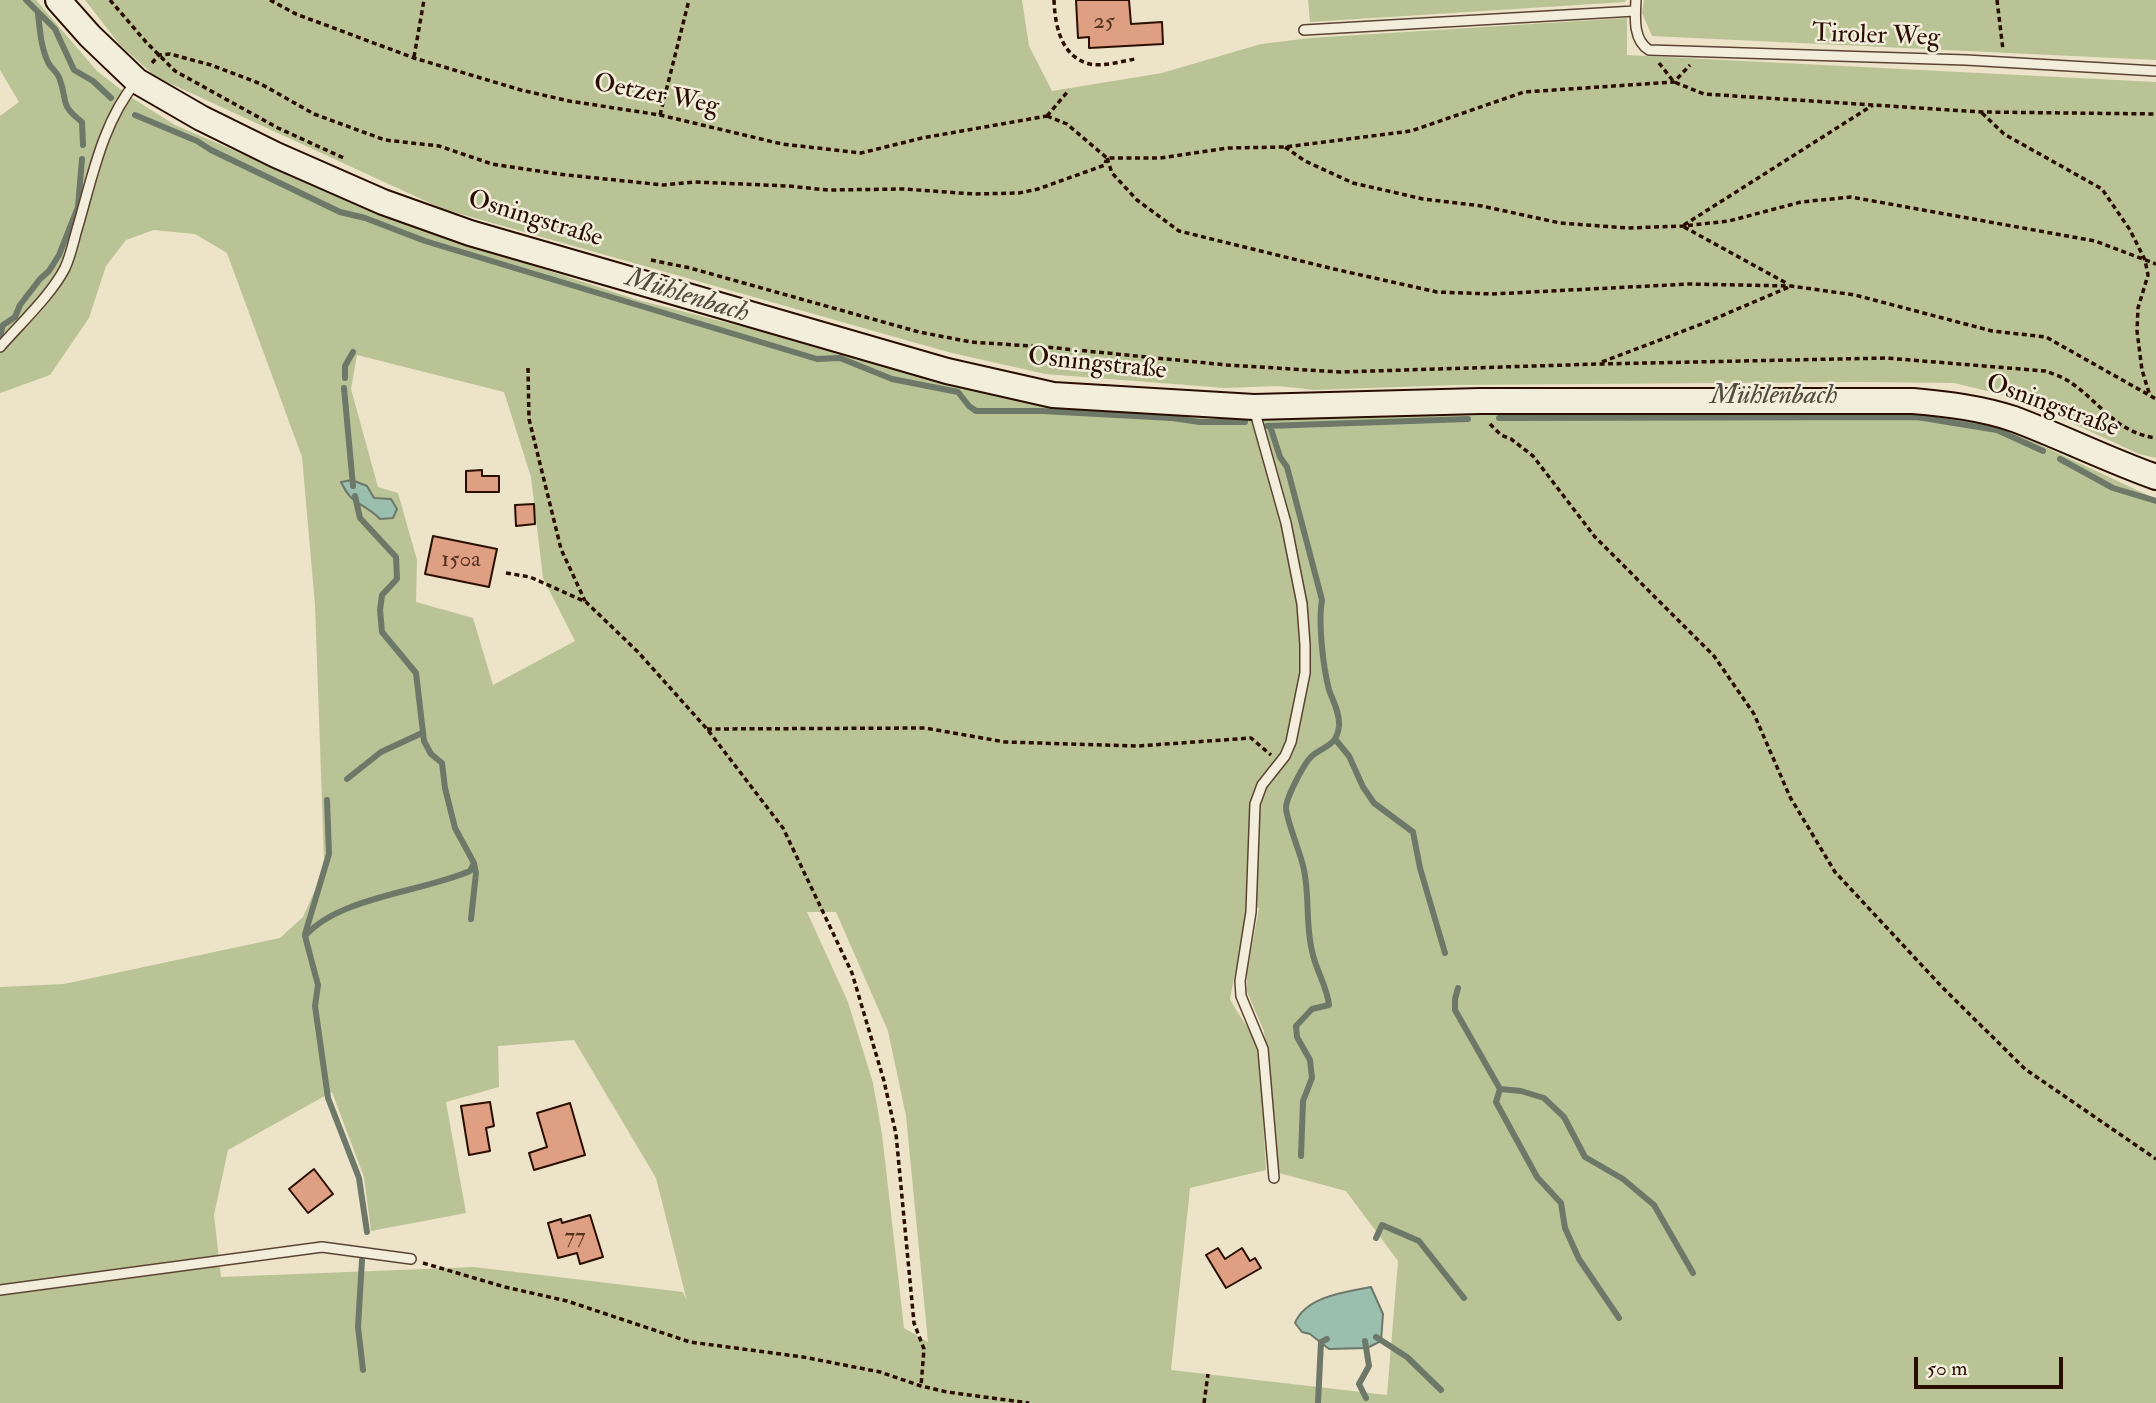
<!DOCTYPE html>
<meta charset="utf-8">
<style>
body{margin:0}
#map{position:relative;width:2156px;height:1403px;overflow:hidden;background:#ede3c9;font-family:"IM FELL Double Pica",serif}
canvas{display:block}
.scale{position:absolute;left:1914px;top:1357px;width:149px;height:32px;box-sizing:border-box;border:4px solid #290e00;border-top:0;padding-left:9px;font-size:21px;line-height:24px;white-space:nowrap;color:#290e00;-webkit-text-stroke:5px #f3eddc;paint-order:stroke}
</style>
<div id="map">
<canvas width="2156" height="1403"></canvas>
<div class="scale">50 m</div>
</div>
<script>
const ctx = document.querySelector('canvas').getContext('2d');
ctx.lineJoin = 'round';
function paint(path, color) { ctx.fillStyle = color; ctx.fill(path, 'evenodd'); }
function stroke(path, color, width, dash) { ctx.strokeStyle = color; ctx.lineWidth = width; ctx.lineCap = dash ? 'butt' : 'round'; ctx.setLineDash(dash || []); ctx.stroke(path); }
function label(font, color, halo, rows, align = 'center') {
  ctx.font = font + ' "IM FELL Double Pica",serif'; ctx.lineWidth = 5; ctx.setLineDash([]); ctx.textBaseline = 'middle'; ctx.strokeStyle = halo; ctx.fillStyle = color; for (const [text, x, y, turn = 0] of rows) {
    ctx.save(); ctx.translate(x, y); ctx.rotate((+turn || 0) * Math.PI / 180); ctx.textAlign = isNaN(turn) ? turn : align; if (halo) ctx.strokeText(text, 0, 0); ctx.fillText(text, 0, 0); ctx.restore();
  }
}
paint(new Path2D(`
 M0 0H36L97 71 129 96 175 125 403 223 638 300 1054 406 1300 417 1480 415H1923L1998 425 2156 499V1403H0V987L64 984 280 938 303 917 318 883 324 859 315 605 302 457 227 253 195 234 154 230 126 240 106 266 89 318 50 375 0 393V116L19 102 0 70ZM357 355 504 392 531 477 543 578 575 641 493 685 473 618 416 602 417 560 398 493 378 487 351 389ZM1248 906 1259 908 1247 973V992L1264 1031 1279 1173 1346 1191 1398 1261 1387 1395 1171 1370 1190 1188 1266 1170 1259 1049C1252 1030 1239 1017 1230 999ZM807 912H836L888 1031 906 1116 928 1342 904 1328 882 1134 873 1083 848 1002ZM574 1040 656 1178 687 1301 683 1292 474 1267 221 1277 214 1215 228 1150 332 1092 364 1177 371 1231 466 1213 446 1102 499 1087 498 1046Z
 M85 0H1022L1029 46 1052 91 1162 73 1261 44 1310 38 1627 18V55L2156 82V458L2139 454 2020 399 1954 383 1858 382 1453 385 1314 390 1278 386 1225 388 1045 374 948 352 443 209 156 77 120 45Z
 M1308 0H1626L1625 2 1310 22Z
 M1644 0H2156V60L1652 36 1642 13Z`), '#bac395');
const water = new Path2D(`
 M352 480 367 486 374 498 391 499 397 509 393 518 380 519C363 502 352 506 341 482Z
 M1371 1287 1383 1314 1381 1341 1367 1348 1329 1349 1310 1334 1302 1332 1295 1323C1306 1296 1346 1292 1371 1287Z`);
paint(water, '#9abfaf');
stroke(water, '#6d7869', 2);
stroke(new Path2D(`
 M26 0 55 29 74 70 93 81 111 98
 M38 14C40 30 41 48 48 62 51 69 58 72 60 80 68 102 59 104 82 122L83 145
 M135 115 197 141 211 150 340 212 365 218 425 241 817 359 840 358 892 379 958 392 969 406 976 411H1042L1172 418 1200 422H1245
 M0 336 3 325 15 317 20 305 40 279 49 271 59 255 78 207 82 159
 M345 378V366L353 352
 M344 388 353 486
 M1499 418 1917 417 1997 430 2043 451
 M1267 426 1468 419
 M1270 426 1280 457 1287 467 1322 600C1318 623 1323 666 1329 690 1333 701 1340 713 1339 726 1337 746 1324 746 1312 756 1304 763 1286 798 1286 808 1287 823 1301 853 1304 870 1310 898 1305 927 1313 955 1317 972 1327 987 1329 1005L1312 1009 1296 1026 1297 1037 1310 1060 1312 1078 1303 1101 1301 1156
 M2060 459 2113 488 2156 501
 M355 496 360 518 396 557 397 579 382 595 380 610 382 632 416 673 424 741 431 754 442 763 445 788 455 828 474 863 470 871C422 892 339 897 305 936L318 985 315 1006 328 1098 359 1178 367 1232
 M1335 739 1349 756 1363 787 1374 803 1413 832 1420 868 1445 953
 M347 779 381 752 422 733
 M471 919 476 873 474 863
 M305 934 329 854 327 800
 M1458 988 1455 999V1010L1500 1089 1496 1102 1537 1177 1561 1203 1565 1228 1579 1259 1619 1318
 M1500 1089 1521 1091 1544 1098 1564 1117 1585 1157 1623 1179 1654 1205 1693 1273
 M1376 1238 1382 1225 1419 1241 1464 1298
 M362 1260 358 1327 363 1370
 M1376 1337 1407 1357 1441 1390
 M1365 1341 1369 1366 1359 1384 1366 1398
 M1318 1403 1321 1342 1327 1339`), '#6d7869', 6);
const building = new Path2D(`
 M1076 0H1129L1131 24 1162 22 1163 44 1089 48V37L1078 38Z
 M482 470V476H499V492H466V471Z
 M534 504 535 524 516 526 515 505Z
 M433 536 497 549 489 587 425 574Z
 M490 1102 494 1126 486 1128 490 1151 469 1155 461 1106Z
 M570 1103 585 1155 534 1170 529 1153 547 1147 537 1113Z
 M314 1169 333 1194 308 1213 289 1189Z
 M590 1215 603 1257 580 1264 577 1253 558 1258 548 1223 561 1219 562 1223Z
 M1218 1248 1225 1259 1242 1248 1250 1261 1255 1258 1261 1268 1226 1288 1206 1255Z`);
paint(building, '#de9f82');
stroke(building, '#290e00', 2);
const lane = new Path2D(`
 M1636 0C1635 18 1633 40 1649 50L1966 60 2156 71
 M1304 30 1635 11
 M0 347C20 324 52 294 65 268 71 255 74 239 78 226 92 178 103 121 136 82
 M1254 409 1286 523 1302 604 1305 645V673L1291 742 1285 756 1262 785 1255 804 1251 912 1240 981 1241 996 1263 1049 1274 1178
 M0 1290 322 1247 411 1259`);
const secondary = new Path2D(`
 M58 0 90 36 137 81 201 118 276 155 383 202 470 233 947 371 1053 395 1254 407 1480 401H1913C1947 404 1981 408 2014 419 2062 437 2108 460 2156 477`);
stroke(lane, '#5a4332', 12);
stroke(secondary, '#290e00', 28);
stroke(new Path2D(`
 M110 0 146 42 175 71 278 128 346 159
 M270 0 296 14 414 58 521 90 569 101 660 115 782 144 861 153 922 138 1047 116
 M1054 0C1055 26 1061 57 1090 64 1103 67 1122 61 1135 59
 M1997 0 2003 50
 M414 57 424 0
 M152 63 159 55 170 54 211 65 261 84 314 114 385 140 439 146 492 164 558 174 663 185 695 182 788 186 828 190 904 189 974 194 1019 193 1038 189 1105 165 1106 160
 M1659 63 1674 82 1704 94 1981 112 2156 114
 M1982 113 2004 134 2102 189 2130 230 2145 260 2148 275 2138 308 2137 331 2142 370 2149 393
 M660 115 689 0
 M1047 116 1067 124 1107 158H1160L1228 148 1285 147 1411 131 1524 92 1674 82 1690 65
 M1047 116 1069 90
 M1285 147 1305 161 1353 183 1423 199 1482 206 1560 223 1628 228 1683 226 1729 221 1801 202 1851 197 2095 241 2156 264
 M1107 158 1112 173 1137 200 1179 231 1334 269 1437 292 1492 294 1689 284 1791 286 1855 295 1992 331 2046 337 2156 399
 M1684 225 1873 105
 M1684 227 1788 284
 M651 260 690 268 919 332 971 342 1046 347 1227 365 1340 372 1599 364 1886 358 2045 371C2053 374 2063 377 2070 382 2100 402 2116 433 2156 438
 M1602 362 1707 322 1789 287
 M528 368 529 419 561 549 585 601
 M1490 424 1501 435 1511 439 1533 456 1595 537 1714 656 1754 714 1790 797 1835 872 1942 987 2025 1069 2156 1159
 M506 573 530 577 586 602 638 652 707 729 783 828 852 973 884 1081 896 1134 914 1323 924 1349 921 1386
 M707 729 925 728 1005 742 1138 746 1251 738 1271 755
 M423 1263 505 1287 567 1301 690 1342 803 1357 880 1372 921 1386 947 1392 1029 1403
 M1204 1403 1208 1374`), '#290e00', 3.5, [5, 3.5]);
stroke(lane, '#f3eddc', 9);
stroke(secondary, '#f3eddc', 24);
label('23px', '#563220', null, [
 ["25",1104,23],
 ["150a",461,561],
 ["77",575,1238]
]);
label('26px', '#290e00', '#f3eddc', [
 ["Tiroler Weg",1876,37,2],
 ["Oetzer Weg",656,96,11],
 ["Osningstraße",535,220,17],
 ["Osningstraße",1097,365,6],
 ["Osningstraße",2052,407,20]
]);
label('italic 28px', '#514c3d', '#f3eddc', [
 ["Mühlenbach",687,297,17],
 ["Mühlenbach",1774,397]
]);
</script>
